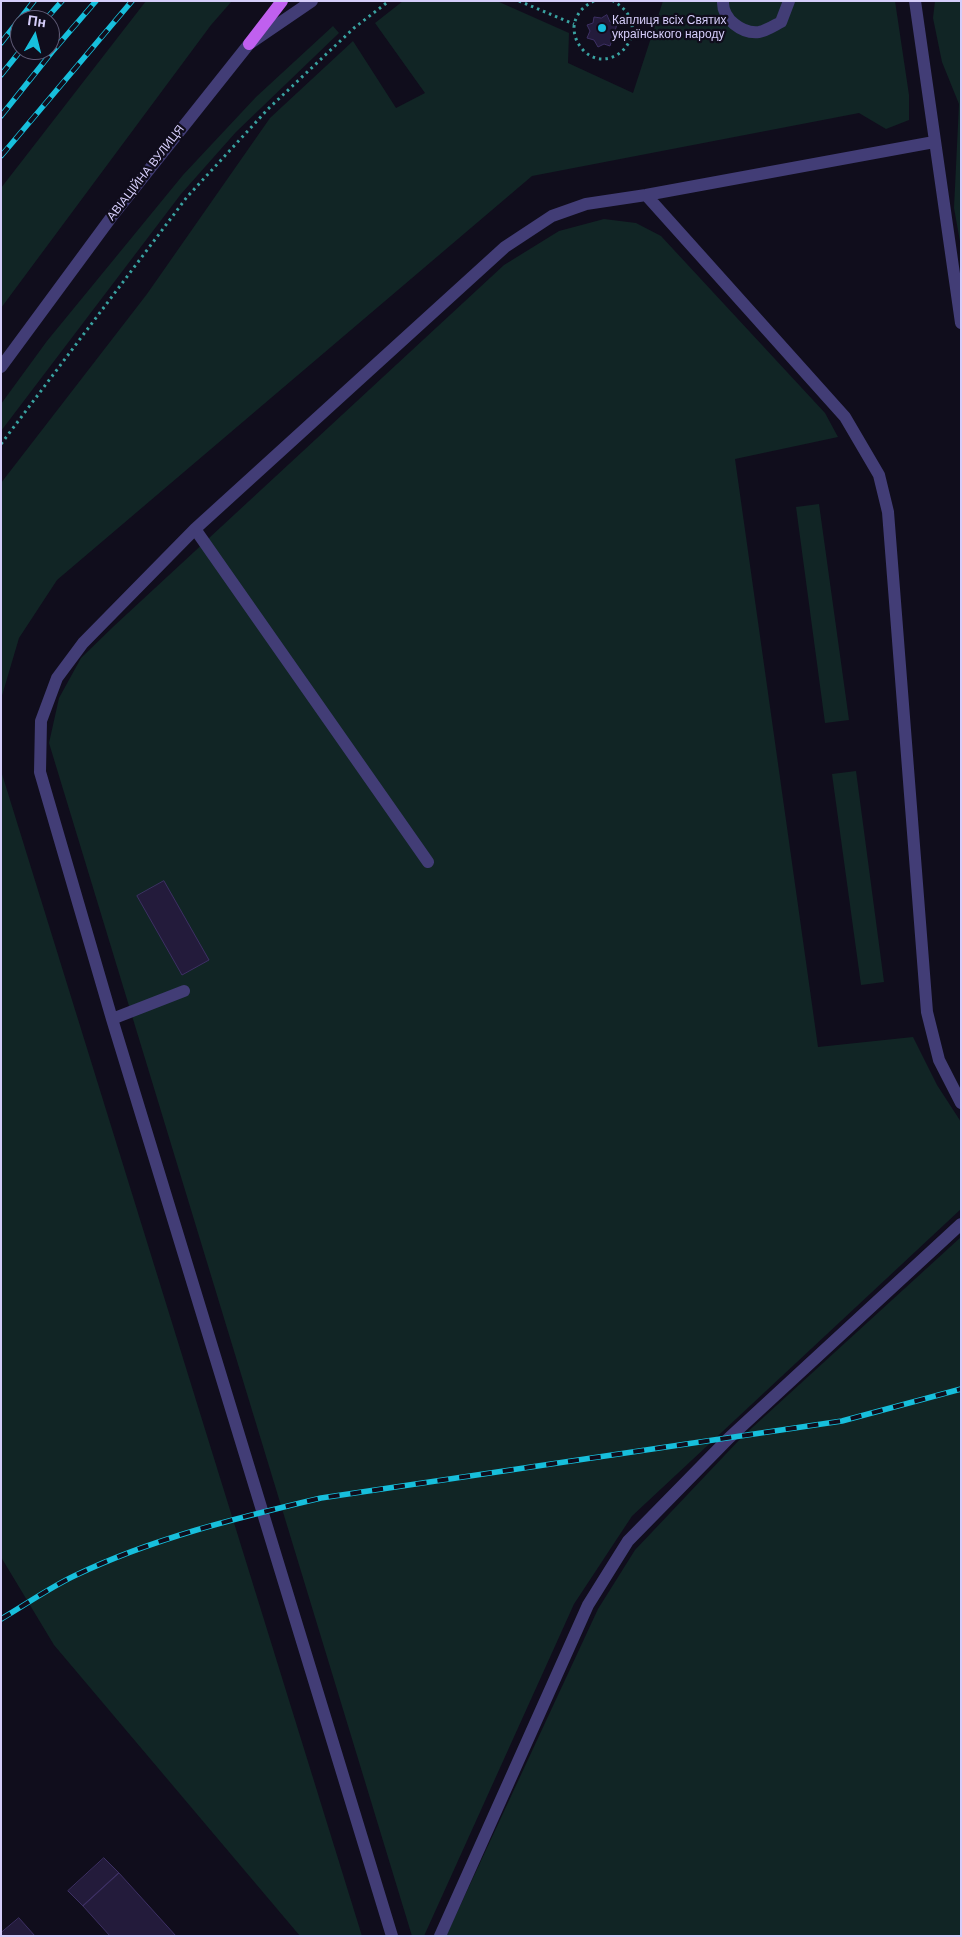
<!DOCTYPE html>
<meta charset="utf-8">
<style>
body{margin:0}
#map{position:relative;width:962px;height:1937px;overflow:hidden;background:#100d1c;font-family:Arial,sans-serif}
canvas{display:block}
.frame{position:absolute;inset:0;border:2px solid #d5cdfa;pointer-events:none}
.north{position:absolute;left:10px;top:10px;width:50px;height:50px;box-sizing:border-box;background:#100d1c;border:1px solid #5f5a75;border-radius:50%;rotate:8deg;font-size:14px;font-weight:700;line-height:20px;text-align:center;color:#d5cdfa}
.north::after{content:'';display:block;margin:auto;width:18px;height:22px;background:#17bfdc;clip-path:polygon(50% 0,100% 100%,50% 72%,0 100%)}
</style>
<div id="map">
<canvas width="962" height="1937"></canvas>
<div class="frame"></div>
<div class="north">Пн</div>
</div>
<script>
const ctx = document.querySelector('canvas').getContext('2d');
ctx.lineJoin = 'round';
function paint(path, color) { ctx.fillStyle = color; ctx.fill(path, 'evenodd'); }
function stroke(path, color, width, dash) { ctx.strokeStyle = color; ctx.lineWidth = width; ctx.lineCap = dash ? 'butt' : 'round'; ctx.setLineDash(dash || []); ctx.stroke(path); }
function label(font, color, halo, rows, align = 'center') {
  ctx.font = font + ' Arial,sans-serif'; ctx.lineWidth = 4.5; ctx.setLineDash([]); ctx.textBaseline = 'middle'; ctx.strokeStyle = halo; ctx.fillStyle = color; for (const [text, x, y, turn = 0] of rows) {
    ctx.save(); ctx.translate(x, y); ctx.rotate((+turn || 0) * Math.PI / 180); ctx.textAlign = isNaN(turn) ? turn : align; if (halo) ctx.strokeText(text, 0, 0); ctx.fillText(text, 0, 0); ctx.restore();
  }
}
paint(new Path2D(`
 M146 1H232L211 25 1 308V188Z
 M403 1H497L569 33 568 63 633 93 663 1H895L909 95V120L886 129 859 113 532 176 57 580 19 638 1 699V483L147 294 270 118 353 41 396 108 425 93 375 23Z
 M935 1H961V247L954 208 959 104 942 62 933 18Z
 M333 26 339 33 236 132 181 194 1 431V404L47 341 183 175 256 97Z
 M604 219 636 223 661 236 825 413 838 437 735 459 818 1047 913 1037 937 1085 961 1122V1209L632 1516 574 1604 424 1936H412L49 743 59 698 81 658 114 626 504 265 559 231Z
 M819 504 849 720 825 723 796 507Z
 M1 751 2 774 362 1936H300L54 1645 1 1557Z
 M856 771 884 982 861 985 832 774Z
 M961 1237V1936H446L598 1609 635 1550 742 1437Z`), '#112525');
const building = new Path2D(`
 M607 15 610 22 617 24 615 31 618 37 612 40 610 46 604 44 598 47 594 40 587 38 590 31 587 25 593 23 594 17 601 18Z
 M164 881 209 960 182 975 137 896Z
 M104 1858 119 1873 83 1906 68 1891Z
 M119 1873 176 1936H110L83 1906Z
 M19 1918 35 1936H1V1933Z`);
paint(building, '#231b3b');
stroke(building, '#3d3064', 1);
stroke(new Path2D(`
 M519 1 574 24
 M594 1C583 6 575 15 574 27 574 36 577 44 584 51 614 79 658 26 613 1
 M1 444 187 197 268 109 354 28 389 1`), '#39a2a1', 3, [2.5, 4]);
stroke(new Path2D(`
 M723 1C722 19 742 34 759 32 766 31 775 25 781 22L789 1
 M915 1 961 323
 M646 195 845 417 879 475 888 512 927 1012 939 1060 961 1103
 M195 529 428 862
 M112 1019 184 991
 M392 1936 112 1019 40 772 41 721 57 678 83 643 195 529 505 247 552 216 586 204 646 195 934 142
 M440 1936 588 1605 628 1541 729 1438 961 1224`), '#423d76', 12);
stroke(new Path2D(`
 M1 367 113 215 249 44 312 1`), '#423d76', 12);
stroke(new Path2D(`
 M249 44 282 1`), '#c060ef', 12);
const rail = new Path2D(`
 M45 20 62 1
 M1 43 34 1
 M1 75 21 50
 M1 116 52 52 96 1
 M1 156 132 1
 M1 1619C25 1605 49 1588 74 1576 153 1538 237 1518 321 1498L842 1421 961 1389`);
stroke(rail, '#17bfdc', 5.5);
stroke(rail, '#100d1c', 4, [11]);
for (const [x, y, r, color] of [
 [602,28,5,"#17bfdc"]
]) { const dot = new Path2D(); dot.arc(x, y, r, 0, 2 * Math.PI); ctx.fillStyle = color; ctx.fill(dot); stroke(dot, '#100d1c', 2); }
label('12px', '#d5cdfa', '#100d1c', [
 ["Каплиця всіх Святих",612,21],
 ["українського народу",612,35]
], 'left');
label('12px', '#d5cdfa', '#100d1c', [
 ["АВІАЦІЙНА ВУЛИЦЯ",146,173,-52]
]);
</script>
